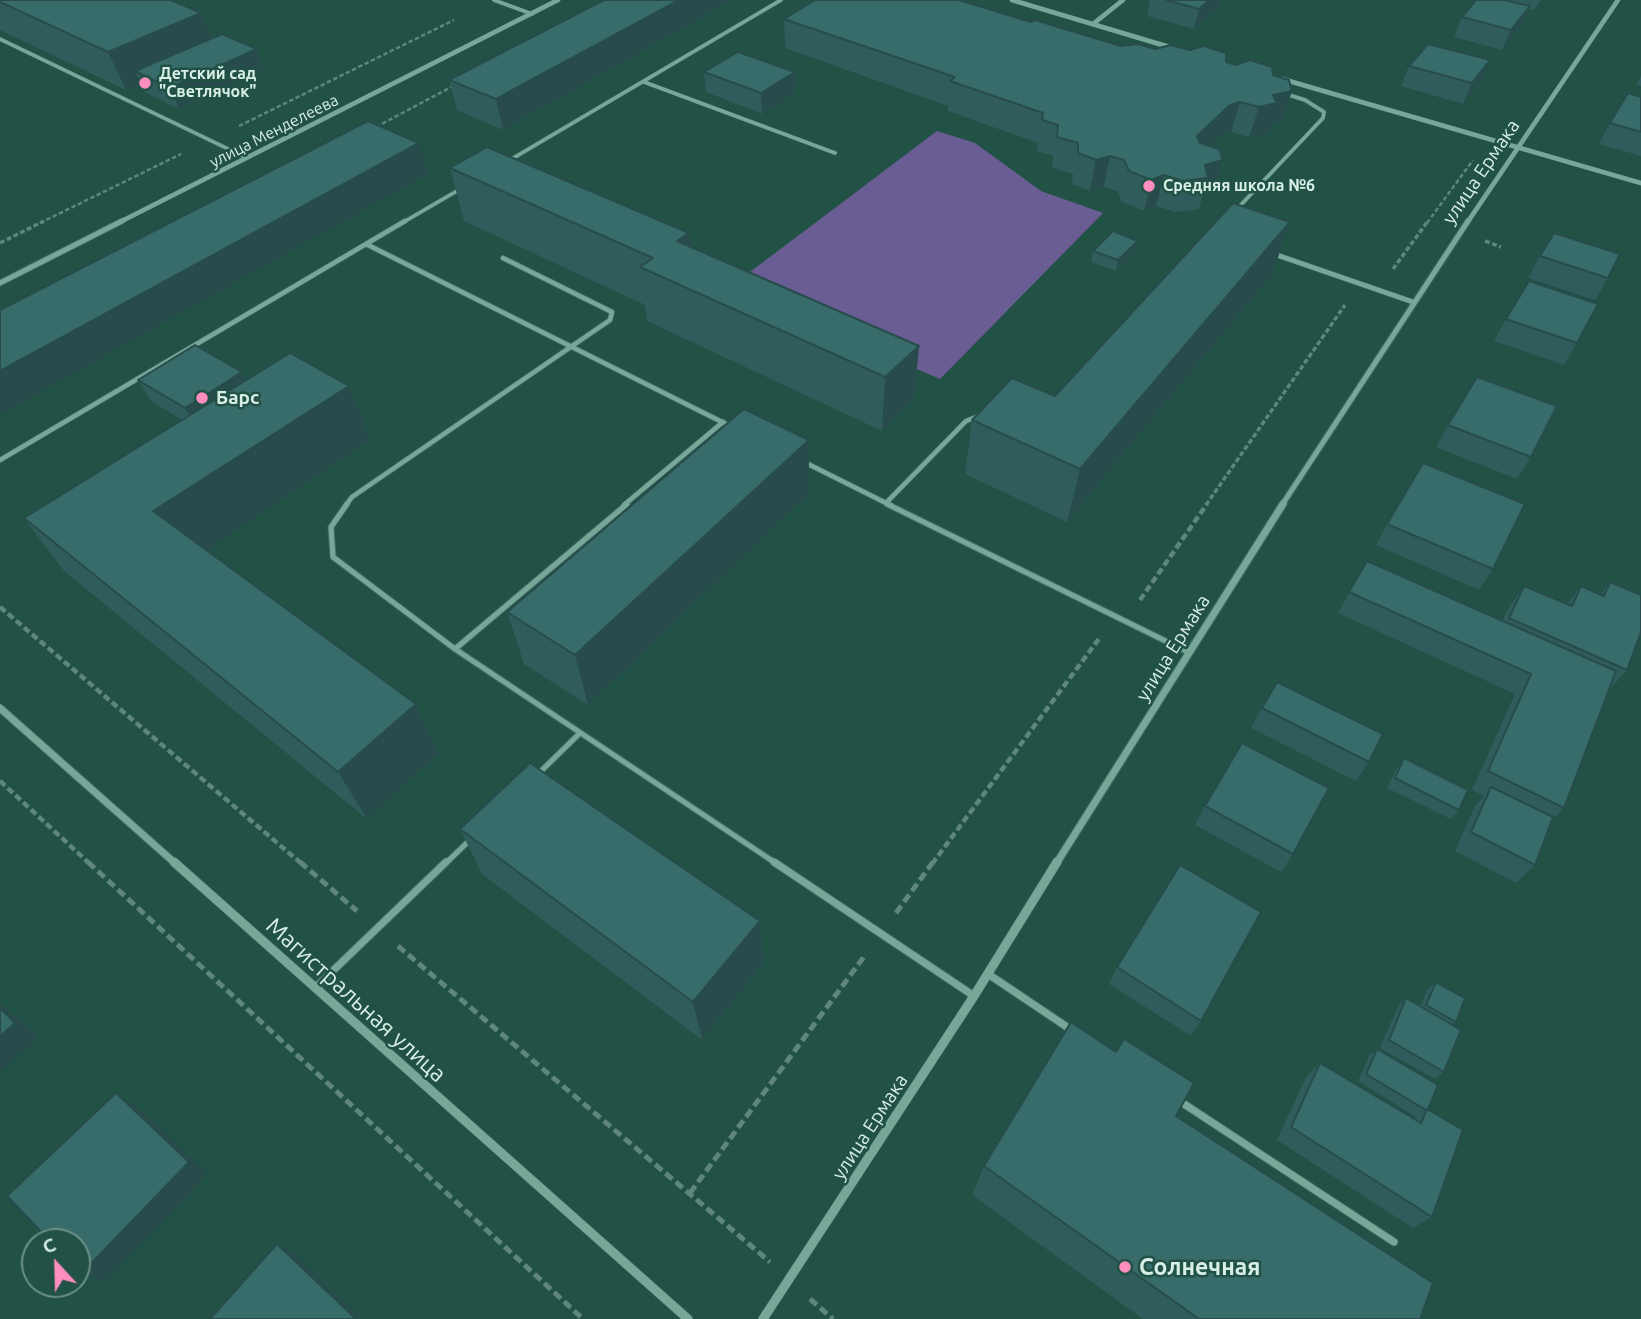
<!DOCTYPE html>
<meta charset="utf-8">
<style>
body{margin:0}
#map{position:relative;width:1641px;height:1319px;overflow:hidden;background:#225145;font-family:Ubuntu,sans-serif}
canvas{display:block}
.north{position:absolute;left:21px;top:1228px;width:70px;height:70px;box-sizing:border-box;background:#225145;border:2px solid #6a9086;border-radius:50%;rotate:338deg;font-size:19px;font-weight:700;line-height:28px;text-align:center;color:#d7efe7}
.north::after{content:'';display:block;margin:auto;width:24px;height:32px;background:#fe8ebe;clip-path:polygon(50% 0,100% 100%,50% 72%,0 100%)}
</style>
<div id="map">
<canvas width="1641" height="1319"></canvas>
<div class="north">С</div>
</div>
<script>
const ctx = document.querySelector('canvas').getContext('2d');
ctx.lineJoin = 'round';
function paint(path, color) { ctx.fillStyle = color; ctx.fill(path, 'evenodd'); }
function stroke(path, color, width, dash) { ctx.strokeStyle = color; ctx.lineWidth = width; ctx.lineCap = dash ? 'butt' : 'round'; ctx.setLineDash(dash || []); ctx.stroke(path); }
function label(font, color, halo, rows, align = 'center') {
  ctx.font = font + ' Ubuntu,sans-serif'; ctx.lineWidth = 5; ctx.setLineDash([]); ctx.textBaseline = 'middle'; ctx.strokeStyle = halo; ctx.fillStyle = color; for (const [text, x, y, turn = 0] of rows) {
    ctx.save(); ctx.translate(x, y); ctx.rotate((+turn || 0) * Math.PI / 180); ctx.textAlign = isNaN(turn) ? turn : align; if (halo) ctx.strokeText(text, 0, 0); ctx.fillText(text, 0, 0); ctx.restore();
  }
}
paint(new Path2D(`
 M937 131 975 143 1041 191 1103 213 940 379 770 306 746 275Z`), '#6a5d94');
const laneFar3 = new Path2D(`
 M494 0 532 14
 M0 39 247 158
 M644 82 835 153
 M510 160 781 0
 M1236 210 1323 118 1324 112 1305 100 1286 94
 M402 223 462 188`);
const laneFar2 = new Path2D(`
 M366 244 732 427
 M1274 254 1413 302
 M0 460 405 221
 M804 462 886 503
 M346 505 352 497 610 320 612 312 503 258
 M624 505 723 422
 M891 505 886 503 966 421 979 416`);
const laneFar1 = new Path2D(`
 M347 504 331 527 333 557 455 649 777 864
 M887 504 1188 652
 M455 649 627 504
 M537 775 580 733
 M445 864 472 838`);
const lane = new Path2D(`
 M774 862 974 996
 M988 974 1073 1031
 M315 988 446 862
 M1178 1100 1394 1242`);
const streetFar3 = new Path2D(`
 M1012 0 1176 49
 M1093 24 1123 0
 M1282 79 1641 183
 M118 223 558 0
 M1467 223 1618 0`);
const streetFar2 = new Path2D(`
 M0 283 122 221
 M1282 505 1468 221`);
const streetFar1 = new Path2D(`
 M0 708 176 864
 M1056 864 1283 504`);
const street = new Path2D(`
 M174 862 688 1319
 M763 1319 974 996 1057 862`);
stroke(laneFar3, '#416e63', 4.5);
stroke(laneFar2, '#416e63', 6);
stroke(laneFar1, '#416e63', 7);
stroke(lane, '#416e63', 9);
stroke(streetFar3, '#416e63', 5);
stroke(streetFar2, '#416e63', 7);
stroke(streetFar1, '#416e63', 9);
stroke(street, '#416e63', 10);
stroke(new Path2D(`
 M239 126 454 20
 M376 127 455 85
 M40 223 181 154
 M1427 223 1473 160`), '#5f867b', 2.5, [4.5, 2.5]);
stroke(new Path2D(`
 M1485 241 1501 247
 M0 243 44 221
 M1393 269 1428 221
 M1206 505 1345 305`), '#5f867b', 3.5, [5, 2.5]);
stroke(new Path2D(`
 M1140 600 1207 504
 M0 607 302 864
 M0 781 90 864
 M932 864 1101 636`), '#5f867b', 4.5, [7, 3.5]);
stroke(new Path2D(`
 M88 862 583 1319
 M300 862 357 911
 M896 913 933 862
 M398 946 770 1262
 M690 1193 866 954
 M810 1299 833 1319`), '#5f867b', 5, [9, 4.5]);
stroke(laneFar3, '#77a798', 3.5);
stroke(laneFar2, '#77a798', 4.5);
stroke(laneFar1, '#77a798', 5);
stroke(lane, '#77a798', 7);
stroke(streetFar3, '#77a798', 4.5);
stroke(streetFar2, '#77a798', 5);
stroke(streetFar1, '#77a798', 7);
stroke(street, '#77a798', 9);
paint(new Path2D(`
 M0 0 201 13 211 38 257 49 264 69 179 109 144 92 141 83 126 90 0 30Z
 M604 0H733L503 130 457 110 449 80Z
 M1150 0H1221L1219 8 1194 29 1147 16Z
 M1476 0H1541L1534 10 1529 9 1521 26 1502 50 1454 37 1462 17Z
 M784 19 1031 22 1121 46 1155 49 1226 62 1273 75 1292 91 1282 121 1271 124 1268 133 1249 137 1231 132 1221 135 1210 146 1214 191 1203 194 1199 209 1175 212 1156 206 1144 211 1122 202 1117 191 1104 187 1090 191 1072 184 1073 174 1052 168 1053 156 1037 151 1038 143 948 111V106L785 48Z
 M1409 66 1481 81 1463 104 1401 86Z
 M704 72H795V93L762 114 706 92Z
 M1641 76V86L1636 85Z
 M1641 97V156L1599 144 1610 123Z
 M450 168 689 233 691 247 919 346 914 400 882 431 647 321 645 305 464 221Z
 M1138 241 1135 252 1116 271 1091 262 1093 251Z
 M1540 256 1608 278 1595 300 1528 278Z
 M1272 275 1067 522 965 474 972 420 1055 396Z
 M1506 319 1577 343 1564 365 1494 341Z
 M242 372 246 380 349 386 371 440 206 550 416 704 439 753 367 819 64 571 24 518 182 420 151 401 138 380Z
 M1448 425 1531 457 1517 479 1436 447Z
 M809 440V494L588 705 524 664 507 612Z
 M1387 524 1493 569 1479 590 1376 545Z
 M1367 561 1502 621 1509 607 1524 586 1567 604 1581 586 1600 595 1610 582 1627 670 1609 690 1564 808 1551 821 1535 865 1516 883 1455 851 1475 806 1484 796 1472 790 1515 694 1338 613Z
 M1262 708 1369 762 1356 781 1251 728Z
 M1404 758 1459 810 1451 819 1387 788 1397 768Z
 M1205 806 1293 854 1281 872 1195 825Z
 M460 829 760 921 764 963 702 1040 482 874Z
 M1117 967 1201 1021 1191 1036 1109 984Z
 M1436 982 1456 1022 1452 1025 1444 1072 1435 1079 1380 1048 1398 1006 1406 998 1420 1007 1427 990Z
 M1377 1049 1428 1109 1432 1217 1413 1228 1277 1140 1306 1077 1320 1063 1414 1119 1416 1117 1358 1081 1369 1056Z
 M1176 1116 1420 1319H1143L972 1195 984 1166Z`), '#305d5c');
paint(new Path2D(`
 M679 0H733L503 130 496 99Z
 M1209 0H1221L1219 8 1194 29 1199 9Z
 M1530 6 1521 26 1502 50 1511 30Z
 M201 13 216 50 135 71 141 83 126 90 108 52Z
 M257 49 264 69 179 109 170 88Z
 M1490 60 1481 81 1463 104 1472 83Z
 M795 72V93L762 114 761 93Z
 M1292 91 1282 121 1271 124 1268 133 1249 137 1259 107 1273 95Z
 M1240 102 1231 132 1221 135 1189 167 1197 136 1230 105Z
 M419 143 428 174 0 415V371Z
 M1110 156 1104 187 1090 191 1096 160Z
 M1223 160 1214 191 1203 194 1208 178 1205 165Z
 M1164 175 1156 206 1144 211 1151 180Z
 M1290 222 1272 275 1067 522 1080 469Z
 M689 233 695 286 677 241Z
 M1138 241 1135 252 1116 271 1118 260Z
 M919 346 914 400 882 431 885 377Z
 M242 372 253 394 197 430 185 408Z
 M349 386 371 440 186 564 153 511Z
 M809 440V494L588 705 575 655Z
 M416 704 439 753 367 819 338 772Z
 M760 921 764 963 702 1040 693 1002Z
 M0 1002 38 1038 0 1072Z
 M116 1093 136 1106 208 1174 104 1283 81 1274Z
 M277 1244 294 1254 362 1319H356Z`), '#274c4b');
const building = new Path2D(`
 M0 0H171L201 13 108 52 0 2Z
 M604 0H679L496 99 449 80Z
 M815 0H959L1031 22 1035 20 1121 46 1138 44 1155 49 1171 45 1190 50 1204 46 1226 53V62L1236 65 1250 60 1272 67 1273 75 1289 80 1292 91 1273 95 1277 103 1259 107 1240 102 1230 105 1197 136 1200 143 1219 149 1223 160 1205 165 1208 178 1183 181 1164 175 1151 180 1129 171 1124 160 1110 156 1096 160 1078 153V143L1057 137 1058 125 1042 120 1043 113 950 81 955 77 784 19Z
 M1166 0H1209L1199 9Z
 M1476 0H1504L1530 6 1511 30 1462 17Z
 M222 34 257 49 170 88 135 71Z
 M1428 44 1490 60 1472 83 1409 66Z
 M738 52 795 72 761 93 704 72Z
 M1628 93 1641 97V132L1610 123Z
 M368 121 419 143 0 371V310Z
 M487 147 689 233 677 241 919 346 885 377 640 267 653 258 450 168Z
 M1233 203 1290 222 1080 469 972 420 1012 378 1055 396Z
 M1113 231 1138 241 1118 260 1093 251Z
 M1554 233 1620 254 1608 278 1540 256Z
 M1529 281 1598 304 1577 343 1506 319Z
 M195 345 242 372 185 408 138 380Z
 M290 353 349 386 153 511 416 704 338 772 24 518Z
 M1477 377 1557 406 1531 457 1448 425Z
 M744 409 809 440 575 655 507 612Z
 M1423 463 1525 504 1493 569 1387 524Z
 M1367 561 1616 671 1564 808 1488 771 1531 674 1349 592Z
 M1610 582 1641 595V632L1627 670 1509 618 1524 586 1572 606 1581 586 1604 596Z
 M1277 682 1383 734 1369 762 1262 708Z
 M1242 743 1329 788 1293 854 1205 806Z
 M1404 758 1468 790 1459 810 1395 778Z
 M530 763 760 921 693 1002 460 829Z
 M1491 787 1553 817 1535 865 1471 832Z
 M1180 865 1261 912 1201 1021 1117 967Z
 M1436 982 1465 998 1456 1022 1426 1005Z
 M1406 998 1461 1030 1444 1072 1389 1040Z
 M0 1008 15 1023 0 1036Z
 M1071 1022 1116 1052 1124 1039 1194 1083 1176 1116 1433 1283 1420 1319H1199L984 1166Z
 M1377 1049 1438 1085 1428 1109H1427L1426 1110 1366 1074Z
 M1320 1063 1421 1123 1427 1109 1463 1130 1432 1217 1291 1127Z
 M116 1093 189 1162 81 1274 77 1270V1242H51L7 1196Z
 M277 1244 356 1319H210Z`);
paint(building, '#386c6b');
stroke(building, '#274c4b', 2);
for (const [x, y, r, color] of [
 [145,83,7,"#fe8ebe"],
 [1149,186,7,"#fe8ebe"],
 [202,398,7,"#fe8ebe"],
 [1125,1267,7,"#fe8ebe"]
]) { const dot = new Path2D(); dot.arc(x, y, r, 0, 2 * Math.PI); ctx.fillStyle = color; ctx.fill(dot); stroke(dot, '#225145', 2.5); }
label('bold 16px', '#d7efe7', '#225145', [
 ["Детский сад",159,74],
 ["\"Светлячок\"",159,92],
 ["Средняя школа №6",1163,186]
], 'left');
label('16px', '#d7efe7', '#225145', [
 ["улица Менделеева",274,131,-27]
]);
label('19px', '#d7efe7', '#225145', [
 ["улица Ермака",1481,172,-56],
 ["улица Ермака",1173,648,-58],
 ["улица Ермака",870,1127,-57]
]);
label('bold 19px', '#d7efe7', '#225145', [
 ["Барс",216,398]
], 'left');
label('23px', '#d7efe7', '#225145', [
 ["Магистральная улица",356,1000,42]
]);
label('bold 23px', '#d7efe7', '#225145', [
 ["Солнечная",1139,1267]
], 'left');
</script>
